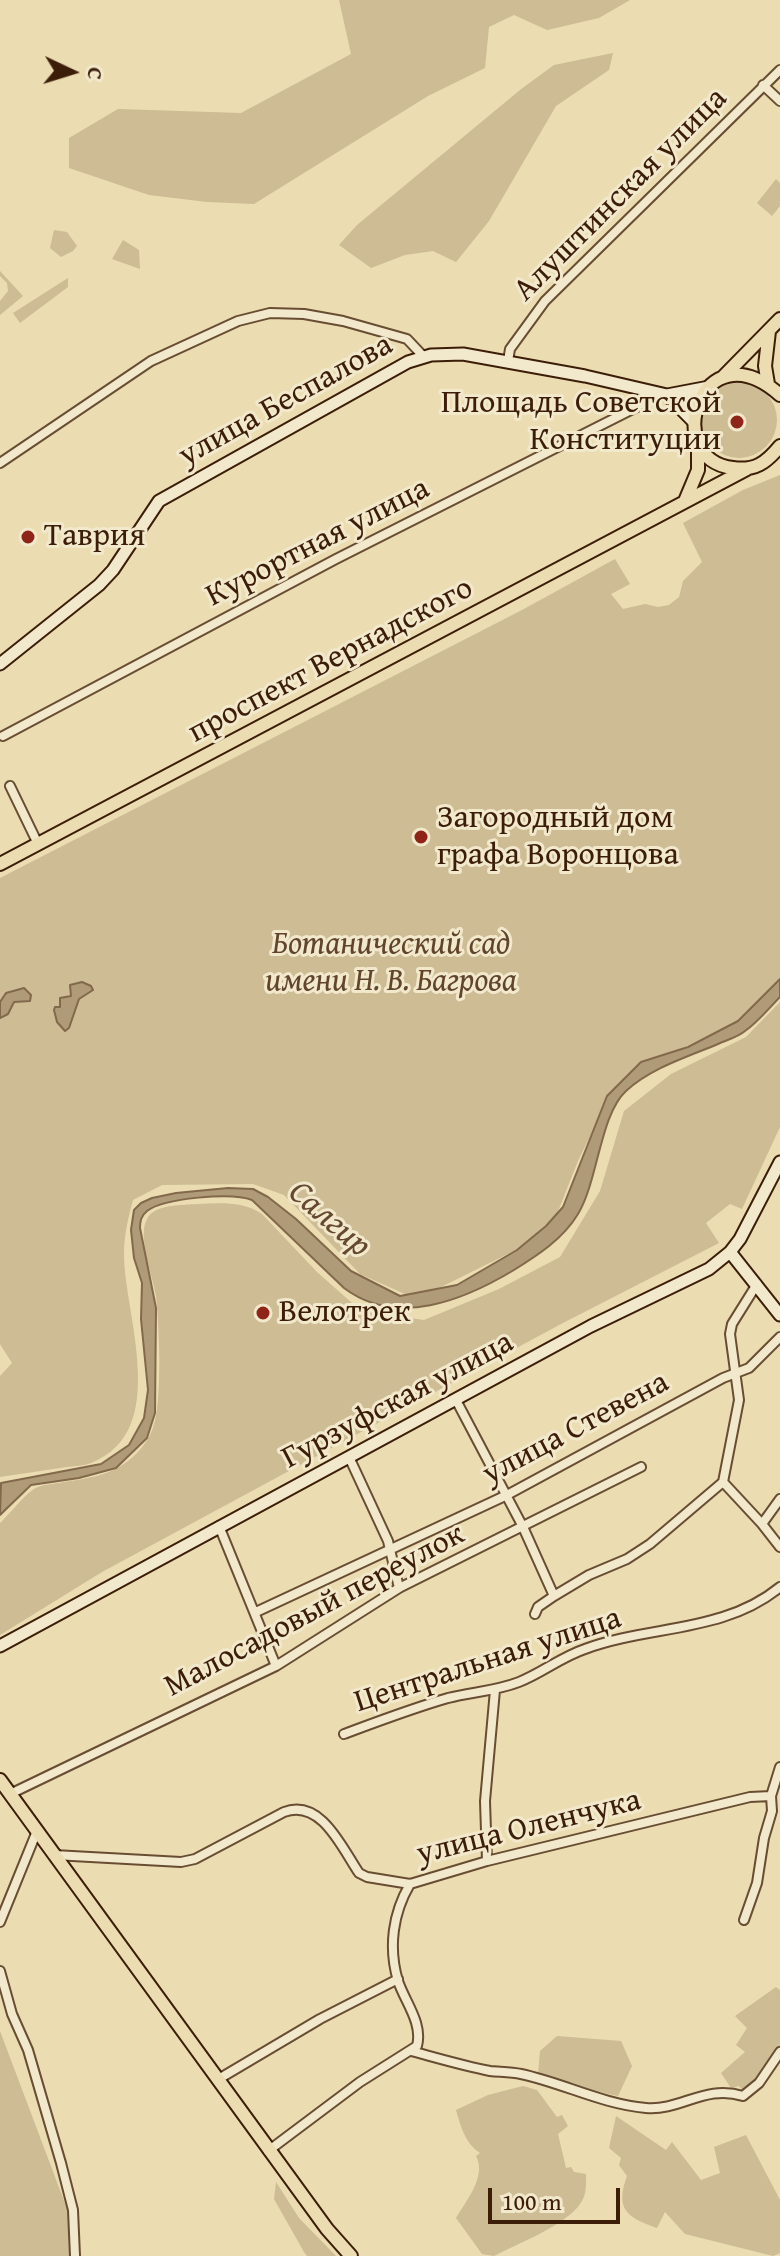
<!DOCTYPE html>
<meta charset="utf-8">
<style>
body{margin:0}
#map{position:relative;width:780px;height:2256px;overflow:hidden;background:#ebdcb1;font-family:"Gentium Book Plus",serif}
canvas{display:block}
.north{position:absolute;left:32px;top:32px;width:80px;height:80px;-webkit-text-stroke:6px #f2e8cc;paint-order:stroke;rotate:94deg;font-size:22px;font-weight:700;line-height:32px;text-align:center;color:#3c1d08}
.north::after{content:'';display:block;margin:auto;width:28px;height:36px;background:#3c1d08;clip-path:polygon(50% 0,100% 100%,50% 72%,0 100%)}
.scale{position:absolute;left:488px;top:2188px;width:132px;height:36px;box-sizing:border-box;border:4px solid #3c1d08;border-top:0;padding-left:10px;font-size:24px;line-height:28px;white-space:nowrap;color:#3c1d08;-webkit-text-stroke:6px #f2e8cc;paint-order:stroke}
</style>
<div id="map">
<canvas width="780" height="2256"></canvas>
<div class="north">С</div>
<div class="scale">100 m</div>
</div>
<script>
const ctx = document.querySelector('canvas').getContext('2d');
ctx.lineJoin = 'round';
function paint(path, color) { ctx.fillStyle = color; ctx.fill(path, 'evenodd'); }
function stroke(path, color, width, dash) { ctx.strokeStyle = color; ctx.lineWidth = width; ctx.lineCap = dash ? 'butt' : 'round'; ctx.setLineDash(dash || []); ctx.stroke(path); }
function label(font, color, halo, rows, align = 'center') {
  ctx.font = font + ' "Gentium Book Plus",serif'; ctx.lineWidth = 6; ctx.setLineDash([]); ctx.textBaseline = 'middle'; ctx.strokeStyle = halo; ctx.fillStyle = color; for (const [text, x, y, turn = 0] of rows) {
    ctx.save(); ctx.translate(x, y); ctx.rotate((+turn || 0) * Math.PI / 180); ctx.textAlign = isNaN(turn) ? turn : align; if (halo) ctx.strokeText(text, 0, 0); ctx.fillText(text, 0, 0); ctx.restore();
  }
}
paint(new Path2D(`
 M339 0H630L599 18 547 30 514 15 489 27 485 68 428 96 254 204 207 202 149 195 69 168V138L118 109 241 113 351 54Z
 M613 53 609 70 556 106 489 221 456 262 433 251 405 255 371 268 339 245 357 225 520 90 554 65Z
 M776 179 780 183V206L772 216 757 203Z
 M54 230 67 232 77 246 73 251 61 257 50 248Z
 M123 240 139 250 140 269 112 259Z
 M0 271 23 296 0 315V301L8 291 7 283 0 276Z
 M68 278V287L20 323 13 313Z
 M701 420a38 38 0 1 1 76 0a38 38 0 1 1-76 0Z
 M780 475V982L765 1000 736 1023 678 1050 609 1097 578 1161 557 1214 522 1247 437 1289 407 1295 360 1274 284 1195 253 1184 162 1185 133 1200C128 1218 124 1236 124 1254 124 1315 172 1431 91 1463 84 1466 74 1466 67 1467 45 1470 22 1474 0 1477V1376L12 1363 0 1344V878L522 610 615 559 630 584 611 594 623 609 645 604 658 607 669 605 679 597 683 581 702 562 683 523 743 490Z
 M780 1002V1127L742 1209 730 1204 706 1223 719 1243 561 1324 102 1572 0 1635V1523C11 1513 22 1497 34 1489 43 1484 54 1484 64 1482 100 1477 130 1471 150 1435 164 1412 159 1325 156 1296 153 1277 137 1236 147 1219 154 1204 183 1205 198 1204 220 1203 243 1201 262 1214L317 1272 361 1311 424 1320 499 1289 560 1257 600 1191 624 1111 671 1074 746 1037Z
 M776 1987 780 1990V2047L758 2080 743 2091 739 2086 731 2088 721 2073 745 2052 736 2045 747 2028 735 2016Z
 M0 2031 69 2214 70 2256H0Z
 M557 2036 621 2041 632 2066 618 2096 554 2082 538 2075 540 2051Z
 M523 2086 537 2090 557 2117 562 2115 568 2126 558 2134 566 2168 571 2167 574 2172 586 2174C586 2185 587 2195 580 2204 566 2225 517 2244 494 2256L482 2254 456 2218C466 2201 487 2176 476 2156L480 2153C465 2143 461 2127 456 2110L488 2095Z
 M616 2116 666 2150 672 2142 701 2180 720 2173 714 2147 746 2135 780 2200V2253L773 2256 685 2234 665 2212 657 2228C626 2217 615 2209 627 2176L619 2165 621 2158 609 2148Z
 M276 2182 299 2218 336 2256H307L304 2252 274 2199Z`), '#cdbc94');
const water = new Path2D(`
 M780 979V997C769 1008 758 1022 745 1031 738 1037 727 1040 718 1044 687 1057 651 1068 626 1091 600 1115 598 1181 578 1214 563 1239 538 1255 514 1270 464 1300 397 1328 344 1288L252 1200C232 1192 164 1198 147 1211 141 1216 140 1221 140 1228L156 1308 155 1413 147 1438 116 1468 79 1478 31 1485 0 1515 1 1483 101 1464 129 1445 144 1418 148 1390 141 1319 142 1283 134 1258 131 1230 134 1210 141 1203 152 1198 176 1193 228 1188 253 1189 268 1197 296 1219 351 1271 400 1296 457 1285 517 1250 546 1226 563 1207 607 1096 641 1062 688 1047 738 1021Z
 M82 982 91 986 93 990 79 999 69 1028 65 1031 57 1022 54 1010 55 1007H60V998L71 996 70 985Z
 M24 988 31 995 30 1001 14 1002 8 1014 0 1018V1002L6 993Z`);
paint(water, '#b09b78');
stroke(water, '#82694b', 2);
const street = new Path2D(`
 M763 85 780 101
 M508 361 510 349 545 301 780 70
 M0 463 151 361 238 321 270 313 304 314 343 321 407 339 424 357
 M3 736 336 559 637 407 647 400 650 390
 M10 786 38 844
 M456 1400 523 1527 554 1596
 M349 1457 388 1541 399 1588
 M723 1482 762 1524
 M780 1499 762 1524 780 1547
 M219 1526 276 1666
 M256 1612 507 1495 723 1378 749 1368 780 1337
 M535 1614 538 1607 554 1596 589 1575 627 1559 650 1544 723 1482 739 1400 730 1334 732 1324 757 1284
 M344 1734C379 1721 413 1708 448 1698 472 1692 496 1691 519 1682 542 1673 561 1657 585 1649 650 1625 724 1633 780 1587
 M10 1794 276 1666 399 1588 641 1467
 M54 1855 181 1862 195 1859 284 1812C321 1798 342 1848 359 1873L367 1877 410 1884 487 1861 750 1797 771 1796
 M487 1861 485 1801 495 1690
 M744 1920 757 1883 764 1838 772 1811 771 1796 780 1767
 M0 1922 37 1831
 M0 1971 12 2014 28 2050 61 2163 73 2210 75 2256
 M411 2051C437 2058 464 2066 490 2071 500 2072 511 2072 521 2074 563 2083 602 2104 646 2108 681 2111 705 2084 743 2096L759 2083 780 2052
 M217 2080 320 2019 398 1979
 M268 2151 360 2082 417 2046C423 2023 405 2002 398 1981 388 1947 393 1913 410 1884`);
const secondary = new Path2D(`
 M667 395 693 421
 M0 664 99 585 113 570 159 501 408 362 431 355 463 354 585 376 667 395 709 387
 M730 1252 780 1315
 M0 1646 591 1326 709 1269 730 1252 740 1239 780 1162`);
const primary = new Path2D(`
 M723 377 780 319
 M768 384 765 366 769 331
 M780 395C701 325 659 459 733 468 755 471 766 463 780 446
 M685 501 698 470V444
 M0 864 747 469
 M0 1780 327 2229 351 2256`);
stroke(street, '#684d32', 12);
stroke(secondary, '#3c1d08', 15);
stroke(primary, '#3c1d08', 16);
stroke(street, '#f2e8cc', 8);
stroke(secondary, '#f2e8cc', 11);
stroke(primary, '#ebdcb1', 12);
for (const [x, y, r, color] of [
 [737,422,8,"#8f2418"],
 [28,537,8,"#8f2418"],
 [421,837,8,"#8f2418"],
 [263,1313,8,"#8f2418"]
]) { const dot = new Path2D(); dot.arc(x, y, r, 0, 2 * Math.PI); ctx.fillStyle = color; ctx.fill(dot); stroke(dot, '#f2e8cc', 3); }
label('32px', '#3c1d08', '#f2e8cc', [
 ["Алуштинская улица",621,195,-45],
 ["улица Беспалова",286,401,-29],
 ["Курортная улица",318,543,-27],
 ["проспект Вернадского",331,661,-28],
 ["Гурзуфская улица",398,1401,-28],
 ["улица Стевена",576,1429,-28],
 ["Малосадовый переулок",315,1611,-28],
 ["Центральная улица",488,1661,-18],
 ["улица Оленчука",529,1828,-14]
]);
label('32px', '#3c1d08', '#f2e8cc', [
 ["Площадь Советской",721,404,"right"],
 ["Конституции",721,441,"right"],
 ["Таврия",44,537],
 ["Загородный дом",437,819],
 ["графа Воронцова",437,856],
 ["Велотрек",279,1313]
], 'left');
label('italic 32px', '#60452b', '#f2e8cc', [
 ["Ботанический сад",391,945],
 ["имени Н. В. Багрова",391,982]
]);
label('italic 34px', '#65492f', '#f2e8cc', [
 ["Салгир",329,1220,41]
]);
</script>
